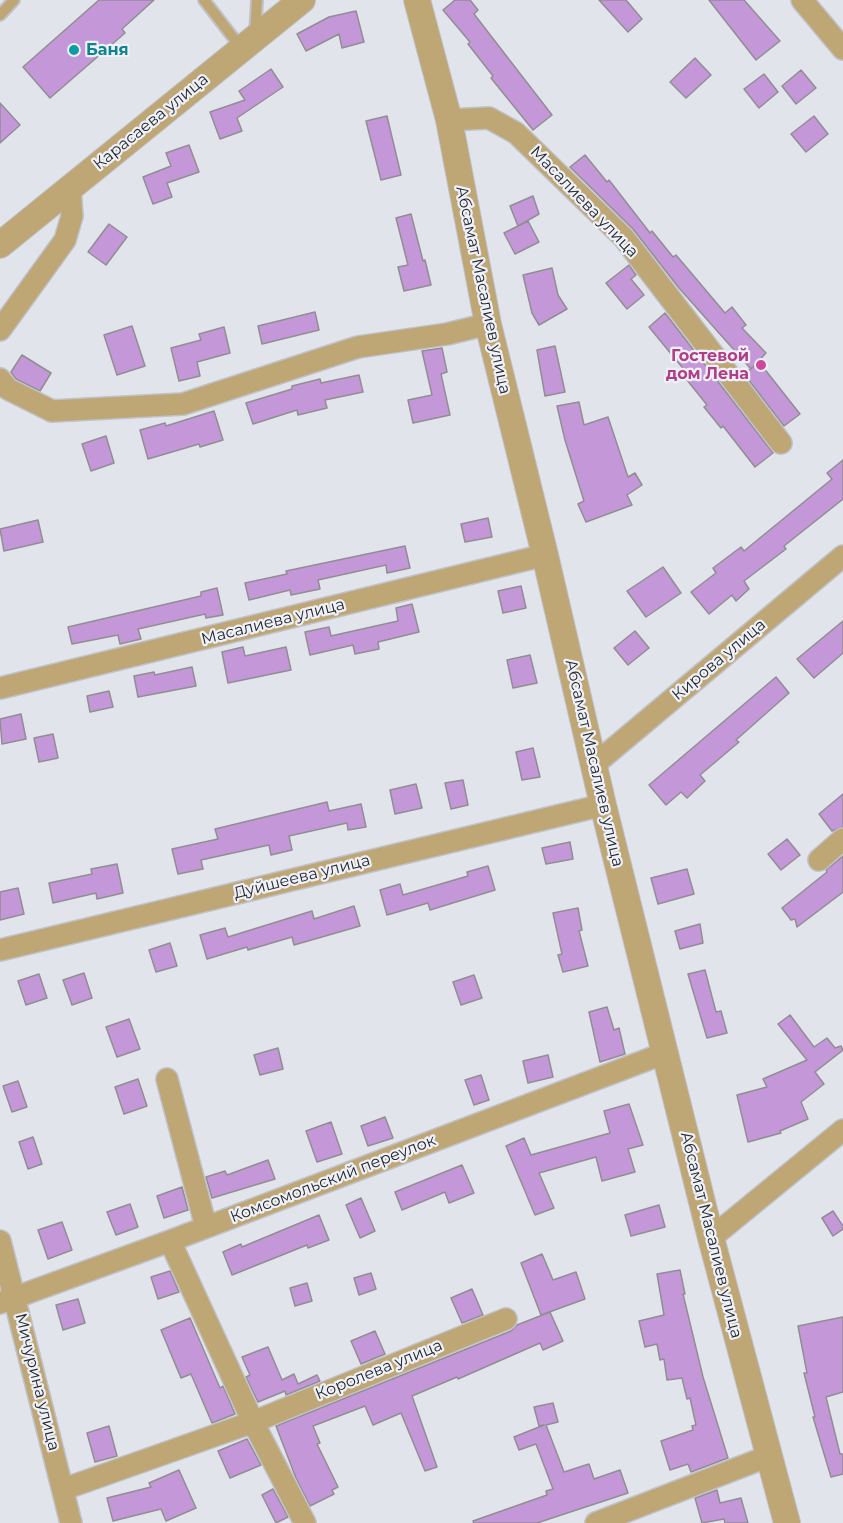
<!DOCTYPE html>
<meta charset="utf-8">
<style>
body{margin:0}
canvas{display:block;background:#e1e4eb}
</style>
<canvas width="843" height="1523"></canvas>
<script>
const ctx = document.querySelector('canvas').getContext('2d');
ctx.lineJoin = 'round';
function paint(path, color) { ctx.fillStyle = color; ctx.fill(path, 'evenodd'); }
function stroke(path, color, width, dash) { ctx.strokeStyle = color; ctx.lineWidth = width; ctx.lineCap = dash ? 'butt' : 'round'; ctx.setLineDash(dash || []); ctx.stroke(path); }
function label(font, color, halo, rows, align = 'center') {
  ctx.font = font + ' Montserrat,sans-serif'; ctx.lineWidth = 4.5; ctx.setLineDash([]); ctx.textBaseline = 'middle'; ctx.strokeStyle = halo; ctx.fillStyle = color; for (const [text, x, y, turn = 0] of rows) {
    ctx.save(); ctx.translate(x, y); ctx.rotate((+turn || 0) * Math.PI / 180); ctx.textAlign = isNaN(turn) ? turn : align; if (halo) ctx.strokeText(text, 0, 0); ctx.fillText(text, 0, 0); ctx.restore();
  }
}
const building = new Path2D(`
 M99 0H154L122 29 125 33 50 98 23 67Z
 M455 0H470L478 10 474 14 552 115 533 130 491 78 493 76 468 44 470 42 443 10Z
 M599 0H626L642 19 628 32Z
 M709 0H744L780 41 756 60Z
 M356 11 364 42 342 48 339 34 306 51 297 34 329 17Z
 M695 58 711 75 686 98 670 82Z
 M271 69 283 87 237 118 242 131 220 139 210 112 245 100 239 91Z
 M801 70 816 88 796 104 782 86Z
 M764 74 778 92 759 108 744 89Z
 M0 103 20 125 0 143Z
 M387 116 401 175 381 180 366 121Z
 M814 116 828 134 806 152 791 134Z
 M189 145 199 172 167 183 172 197 153 204 143 177 171 166 166 153Z
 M585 155 607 182 609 180 650 233 652 231 673 257 676 255 725 313 732 307 746 325 742 328 766 353 751 369 679 288 633 229 570 167Z
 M533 196 539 214 518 226 510 206Z
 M411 214 423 261 425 260 431 285 404 291 398 267 408 265 396 218Z
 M528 221 539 242 515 254 504 233Z
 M109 224 127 237 106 265 88 252Z
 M629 265 636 275 631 279 644 295 627 309 606 283Z
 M552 268 558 295 567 309 539 325 532 313 523 275Z
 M315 312 319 330 262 344 258 326Z
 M665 313 773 453 755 467 723 426 721 428 704 407 707 405 683 375 686 372 649 327Z
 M132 326 145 366 117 375 104 335Z
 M224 327 230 353 197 362 200 376 179 381 171 348 201 340 199 334Z
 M555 346 565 392 545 396 537 350Z
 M442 348 447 372 441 374 450 415 413 423 408 400 432 395 422 351Z
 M22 355 51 373 40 391 16 379 11 372Z
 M759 362 800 414 784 426 744 374Z
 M359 375 363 392 325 400 327 408 298 415 297 410 253 424 246 403 292 389V386L320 379 321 383Z
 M579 402 584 425 608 417 628 477 635 473 642 485 627 495 632 505 586 522 578 504 584 501 565 440 557 406Z
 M214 411 223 440 200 447 199 444 148 459 140 430 165 423 166 426Z
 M106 436 114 463 91 471 82 444Z
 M843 460V499L784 546 786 549 744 581 749 589 736 601 732 595 709 614 691 592 716 573 713 568 741 547 744 551 832 479 827 473Z
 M488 518 492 537 465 542 461 524Z
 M38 520 43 542 4 551 0 529Z
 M405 546 410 568 387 573 386 565 318 580 320 589 291 595 290 590 249 600 245 583 287 574 286 571Z
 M663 567 681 593 646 617 627 591Z
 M521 586 526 608 503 613 498 591Z
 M217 588 223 615 206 618 205 614 138 629 141 639 120 644 118 635 72 644 68 627 201 596V592Z
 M412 604 419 632 378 642 379 649 355 654 353 645 310 655 305 632 329 627 331 636 398 621 396 608Z
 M843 621V653L814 678 797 659Z
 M635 631 649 648 628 665 614 648Z
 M243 647 245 656 286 647 291 670 228 683 222 652Z
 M530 655 537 683 513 688 507 660Z
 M192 667 196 686 138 697 134 676 154 672 155 675Z
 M776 677 789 693 736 740 739 742 700 775 705 781 687 798 681 792 666 805 649 785Z
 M109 691 113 707 90 712 87 696Z
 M21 714 26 739 2 744 0 719Z
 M53 734 58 758 39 762 34 738Z
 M533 748 540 777 522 780 516 752Z
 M463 780 468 805 451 809 445 783Z
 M416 784 422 808 395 814 390 790Z
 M843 794V827L832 831 819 814Z
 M327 802 329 811 361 804 366 827 348 830 347 823 289 836 292 850 271 855 269 845 201 860 203 869 178 874 172 849 218 839 215 829Z
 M787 839 800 855 781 870 768 854Z
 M570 842 573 859 546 864 542 848Z
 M843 856V892L797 927 795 919 791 920 782 908 827 872 826 870Z
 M117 864 123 893 97 899 96 893 53 903 49 883 92 874 91 869Z
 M488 866 495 890 430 910 428 903 387 915 380 890 400 884 403 895 468 876 467 872Z
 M687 869 694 894 658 904 651 878Z
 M18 888 24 914 0 920V892Z
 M354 906 360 926 294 945 292 937 248 950 247 947 207 959 200 935 225 928 228 937 312 911 314 919Z
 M578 908 582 930 579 931 588 966 563 972 558 955 562 954 553 913Z
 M700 924 703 943 680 949 675 931Z
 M170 943 177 966 156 972 149 950Z
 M705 970 716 1012 721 1011 727 1033 707 1038 688 974Z
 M84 973 92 998 72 1005 63 980Z
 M39 974 47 998 26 1005 18 981Z
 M474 975 482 998 461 1005 453 982Z
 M607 1007 614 1030 619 1028 625 1054 600 1062 589 1012Z
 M790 1015 814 1047 827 1038 835 1048 841 1046 843 1050 815 1072 824 1084 801 1102 808 1119 780 1131 781 1133 748 1142 737 1095 767 1087 763 1079 807 1060 778 1024Z
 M129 1019 140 1049 117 1057 106 1027Z
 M278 1048 283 1069 260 1075 254 1055Z
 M548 1055 553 1077 528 1083 523 1061Z
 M481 1075 489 1100 474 1105 465 1080Z
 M138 1079 147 1106 124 1114 115 1087Z
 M18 1081 27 1107 12 1112 3 1086Z
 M629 1104 643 1145 628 1149 635 1172 602 1181 596 1157 539 1173 554 1208 535 1215 506 1146 524 1138 531 1155 610 1133 604 1111Z
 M385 1117 393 1138 368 1146 361 1126Z
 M331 1122 342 1154 317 1162 306 1131Z
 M33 1137 42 1164 28 1169 19 1142Z
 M268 1160 275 1179 212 1198 206 1177 225 1171 227 1175Z
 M462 1165 474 1193 449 1203 445 1192 402 1210 395 1192Z
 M182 1187 188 1210 164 1218 157 1196Z
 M361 1198 375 1231 360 1238 346 1205Z
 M130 1204 138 1227 116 1235 107 1212Z
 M659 1205 665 1227 631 1236 625 1215Z
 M833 1211 843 1226V1229L833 1236 822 1218Z
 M319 1215 329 1240 308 1248 307 1245 232 1275 223 1252 241 1244 242 1247Z
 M62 1222 72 1250 48 1259 38 1230Z
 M542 1254 553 1280 576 1272 585 1299 541 1315 521 1263Z
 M680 1270 685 1294H683L703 1377 728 1458 691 1472 688 1464 670 1470 661 1441 693 1430 692 1426 696 1425 690 1398 687 1399 682 1378 667 1380 664 1359 660 1360 657 1344 645 1347 639 1321 664 1315 657 1274Z
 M170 1271 179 1292 158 1299 151 1277Z
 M371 1273 376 1289 359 1295 354 1278Z
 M307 1283 312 1301 295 1306 290 1288Z
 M472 1289 483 1315 462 1323 451 1298Z
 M78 1299 85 1323 63 1330 56 1305Z
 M550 1312 563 1341 543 1350 540 1343 458 1379 457 1377 412 1396 437 1467 425 1471 401 1413 373 1425 365 1406 313 1426 320 1443 317 1444 338 1487 332 1490 334 1494 310 1506 296 1478 276 1426 511 1331 517 1325Z
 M843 1317V1392L826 1397 840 1454H843V1474L831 1477 813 1417H815L804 1373H807L798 1326Z
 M190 1318 220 1388 223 1386 235 1414 212 1423 191 1374 181 1378 161 1330Z
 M375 1331 385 1354 361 1364 351 1341Z
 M268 1347 282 1380 294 1374 298 1384 317 1375 320 1381 286 1395 285 1391 258 1402 246 1377 250 1375 242 1357Z
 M553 1403 558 1422 546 1425 564 1472 589 1464 594 1479 620 1470 628 1493 537 1523H474L473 1521 547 1495 546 1491 553 1489 536 1444 519 1450 514 1437 544 1425 539 1426 534 1407Z
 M109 1426 117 1456 95 1462 87 1433Z
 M247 1439 261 1465 230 1478 218 1451Z
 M179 1470 196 1508 166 1521 161 1509 113 1521 107 1498 151 1487 149 1483Z
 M273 1489 288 1517 276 1523 262 1495Z
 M717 1490 720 1503 741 1498 748 1523H725L724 1519 702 1523 695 1498Z`);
paint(building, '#c498d8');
stroke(building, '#928d94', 1.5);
const service = new Path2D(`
 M204 0 242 49
 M0 15 14 0
 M255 35 257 0`);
const minor = new Path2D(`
 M802 0 843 49
 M449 120 489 118 516 133 624 238 781 443
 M0 330 65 240 72 216 70 188
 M0 379 8 389 52 411 183 404 358 347 447 334 488 324
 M0 688 545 555
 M595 764 843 556
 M819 860 843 839
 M0 950 603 805
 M167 1079 206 1227
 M711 1238 843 1130
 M0 1241 71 1523
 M170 1241 253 1422 305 1523
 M0 1303 170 1241 665 1053
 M64 1489 253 1422 506 1319
 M596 1523 769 1456`);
const tertiary = new Path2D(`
 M417 0 449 120 488 324 545 555 603 805 711 1238 787 1523
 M0 245 302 0`);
stroke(service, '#bfc2c8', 14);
stroke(minor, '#bfc2c8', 24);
stroke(tertiary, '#bfc2c8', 28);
stroke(service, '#bfa675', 10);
stroke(minor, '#bfa675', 21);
stroke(tertiary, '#bfa675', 26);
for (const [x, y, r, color] of [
 [74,50,6,"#0f9aa8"],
 [761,365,6,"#d1479c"]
]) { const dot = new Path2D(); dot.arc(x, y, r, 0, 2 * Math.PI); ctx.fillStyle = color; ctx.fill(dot); stroke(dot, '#eef1f9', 2); }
label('bold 16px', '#0d838f', '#eef1f9', [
 ["Баня",86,50]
], 'left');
label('16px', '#26282a', '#eef1f9', [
 ["Карасаева улица",151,122,-39],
 ["Масалиева улица",584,202,46],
 ["Абсамат Масалиев улица",483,290,78],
 ["Масалиева улица",273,622,-14],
 ["Кирова улица",719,660,-40],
 ["Абсамат Масалиев улица",594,763,77],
 ["Дуйшеева улица",302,877,-14],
 ["Комсомольский переулок",333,1179,-21],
 ["Абсамат Масалиев улица",711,1235,76],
 ["Королева улица",379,1370,-22],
 ["Мичурина улица",37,1382,76]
]);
label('bold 16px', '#b23c85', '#eef1f9', [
 ["Гостевой",749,356],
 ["дом Лена",749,374]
], 'right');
</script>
